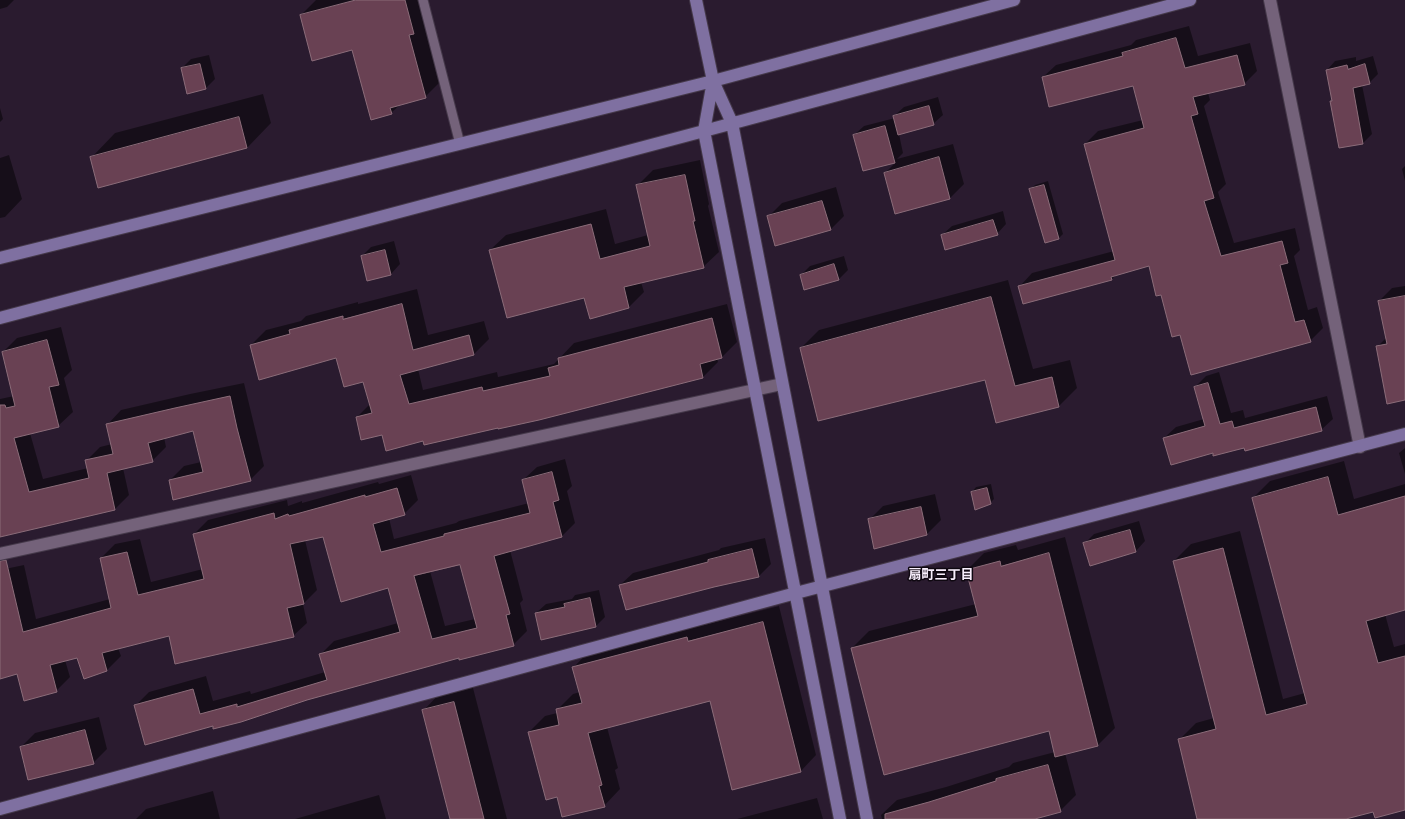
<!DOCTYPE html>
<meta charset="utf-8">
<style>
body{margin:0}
canvas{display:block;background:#2a1b2f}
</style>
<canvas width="1405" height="819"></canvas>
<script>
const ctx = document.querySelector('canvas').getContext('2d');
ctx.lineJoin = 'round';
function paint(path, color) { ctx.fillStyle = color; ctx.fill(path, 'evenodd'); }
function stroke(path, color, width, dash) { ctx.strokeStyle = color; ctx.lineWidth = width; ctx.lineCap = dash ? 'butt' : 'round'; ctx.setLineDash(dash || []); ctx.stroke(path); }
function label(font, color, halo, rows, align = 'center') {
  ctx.font = font + ' Montserrat,"Noto Sans JP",sans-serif'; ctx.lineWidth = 3; ctx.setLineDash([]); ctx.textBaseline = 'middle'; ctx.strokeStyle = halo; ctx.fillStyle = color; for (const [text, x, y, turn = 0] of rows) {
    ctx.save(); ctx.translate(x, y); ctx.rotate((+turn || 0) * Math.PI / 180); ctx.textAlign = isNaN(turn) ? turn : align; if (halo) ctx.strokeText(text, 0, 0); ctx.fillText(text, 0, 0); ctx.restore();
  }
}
paint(new Path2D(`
 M0 0H14L7 7 0 9Z
 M316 0H425L441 81 425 97 401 104 391 113 353 49 301 15Z
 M1189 26 1198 56 1250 43 1257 71 1244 84 1208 93 1210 100 1204 106 1226 184 1218 192 1234 243 1295 228 1300 250 1294 256 1308 310 1317 307 1323 328 1310 341 1181 334 1150 265 1117 274 1112 279 1024 303 1020 286 1032 273 1114 251 1085 144 1098 131 1143 120 1133 85 1043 77 1056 65 1131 45 1136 40Z
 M209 55 215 79 206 88 182 68 191 59Z
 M1373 56 1378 74 1369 83 1362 85 1372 134 1363 143 1339 147 1331 102 1333 100 1327 70 1335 61 1356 57V61Z
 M263 94 271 123 247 148 91 158 115 133Z
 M938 97 943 115 933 124 899 134 903 153 897 159 953 144 964 184 950 198 885 173 896 162 863 170 854 135 864 126 895 118 894 116 904 107Z
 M0 108 3 119 0 122Z
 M9 155 22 199 5 217 0 218V158Z
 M700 160 709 204 708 206 719 252 703 267 641 282 644 292 629 307 591 317 585 297 490 250 506 235 606 209 615 244 648 235 638 185 653 170Z
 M1405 166V181L1402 169Z
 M1048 181 1063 234 1059 238 1031 189 1035 185Z
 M836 187 844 216 830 230 768 217 782 203Z
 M1003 211 1006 224 997 234 942 235 952 226Z
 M394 241 400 264 391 274 362 256 371 247Z
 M844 256 848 270 838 280 801 275 810 266Z
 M1008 280 1033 369 1070 360 1077 388 1059 406 997 422 985 378 801 348 819 330Z
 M1405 286V399L1377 347 1387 337 1379 301 1392 288Z
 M417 289 428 335 484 321 489 339 474 354 418 369 423 390 497 372 498 377 554 364 574 343 727 304 737 342 722 357 717 358 718 362 703 377 539 419 424 440 383 434 357 417 370 404 364 380 337 357 251 345 266 330 301 321 306 316 358 302V304Z
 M61 327 72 370 64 378 73 412 58 426 30 433 43 479 88 468 86 461 100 447 112 444 107 425 121 410 190 394 244 383 264 466 250 480H170L184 466 201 462 193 430 164 437 166 447 152 461 123 468 129 495 115 509 0 537V399L14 396 3 352 17 338Z
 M1219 372 1231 413 1243 410 1245 418 1327 396 1333 419 1321 430 1245 447 1213 452 1164 438 1176 427 1204 419 1195 387 1206 376Z
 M1405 448V474L1399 453Z
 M565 459 572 486 567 491 575 523 562 536 510 550 523 600 520 603 527 631 513 645 459 657 213 725 136 705 149 692 206 676 213 701 250 691 251 694 325 672 321 654 334 641 398 623 388 587 324 536 305 540 317 590 303 604 307 623 293 636 170 635 118 648 121 656 107 670 85 677 78 657 65 660 70 677 56 691 18 673 0 678V570L24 565 36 619 110 599 101 558 115 544 140 539 151 582 203 569 194 534 208 520 287 500 288 506 302 501V503L378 482 379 484 411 475 418 500 404 514 389 518 394 539 456 523 459 521 529 503 523 480 537 467ZM460 564 475 619 445 626 430 571Z
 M1344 461 1354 499 1405 484V609L1385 614 1394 647 1405 644V809L1374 810 1343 819H1198L1179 740 1196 723 1214 718 1174 561 1191 544 1240 531 1283 699 1305 693 1253 498 1270 481Z
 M991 484 994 499 990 503 972 492 976 487Z
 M935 494 941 520 927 534 875 548 869 520 883 506Z
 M1139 521 1145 541 1136 551 1090 565 1084 544 1094 534Z
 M1065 537 1115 728 1098 745 1065 753 1076 795 1060 811 1031 819H882L881 815 897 800 946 787 1009 767 1013 763 1055 752 1050 730 852 648 869 631 976 604 967 570 984 553 1016 545 1018 550Z
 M765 538 771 564 759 576 620 585 633 573 719 550 721 548Z
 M599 590 605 617 596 626 542 639 536 613 546 604 572 599 575 595Z
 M779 606 816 755 800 772 710 700 607 727 618 768 615 770 620 789 604 806 558 796 529 732 545 716 557 713V710L573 694 580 692 573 668 589 651 703 621 704 625Z
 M472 684 507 819H451L423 711 441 692Z
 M99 717 107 749 93 763 21 747 35 733Z
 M213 791 220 819H136L146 809Z
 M379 795 386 819H295Z
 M817 798 823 819H737Z`), '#0007');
const building = new Path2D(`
 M356 0H405L414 34 409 35 426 98 390 108 392 114 371 120 352 50 312 61 300 15Z
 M1176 38 1185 68 1237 55 1245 85 1193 97 1198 114 1191 116 1214 198 1204 201 1221 256 1282 241 1288 263 1280 265 1295 322 1304 320 1311 342 1191 375 1180 335 1172 337 1161 295 1156 296 1149 266 1111 277 1112 280 1023 304 1018 286 1115 260 1084 144 1144 128 1133 86 1049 107 1042 77 1123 56 1122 53Z
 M200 64 206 89 187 94 181 68Z
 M1365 64 1370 84 1353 88 1363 144 1339 148 1330 101H1332L1326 70 1347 65 1348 69Z
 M929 106 934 125 898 135 893 116Z
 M239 117 247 148 98 188 90 157Z
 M885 126 895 163 863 171 853 135Z
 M939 157 950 199 895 214 884 173Z
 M685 175 695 221H693L704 268 624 287 629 308 590 319 584 298 507 318 489 250 591 224 600 259 650 246 636 185Z
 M1044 185 1059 239 1045 243 1029 189Z
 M822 201 831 230 775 246 767 216Z
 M993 220 998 235 945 250 941 235Z
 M385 250 391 275 367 281 361 256Z
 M834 264 839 280 804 290 800 275Z
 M1405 296V400L1387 404 1376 346 1387 344 1378 301Z
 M991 297 1015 386 1052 377 1059 407 996 423 985 380 818 421 800 348Z
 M402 304 413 350 469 335 474 355 400 375 409 404 482 387 483 391 550 376 548 368 559 365 558 358 712 318 722 358 700 364 703 378 539 420 498 429V428L424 445 423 441 386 451 382 435 361 440 356 417 372 413 363 382 344 387 336 358 259 380 250 345 290 334 289 330 343 316V319Z
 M47 340 59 385 49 387 59 427 14 438 29 492 89 478 85 460 113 454 106 424 175 408 230 396 237 428 251 481 173 500 169 480 203 472 193 431 148 443 153 462 107 473 115 510 0 537V405H5L6 408 15 406 2 352Z
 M1208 383 1220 424 1232 421 1234 428 1316 407 1322 431 1245 451 1244 448 1213 456V453L1171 465 1163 438 1205 426 1194 387Z
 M552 472 559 500 553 502 562 537 494 556 510 614 506 615 514 646 459 660V658L307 700 241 722 213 729V726L145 745 134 705 193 689 200 714 237 704V707L327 680 319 654 400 632 388 588 341 602 323 537 290 544 304 604 287 608 294 637 175 664 169 636 102 653 107 671 84 679 77 658 50 665 57 692 24 701 17 674 0 679V561L6 560 23 632 111 608 100 558 127 552 138 595 204 579 193 534 274 513 275 519 288 514 289 516 365 495V497L397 488 405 515 373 524 381 552 444 536V534L530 513 522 480ZM460 565 477 628 432 639 414 576Z
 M1328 477 1338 515 1405 496V610L1366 621 1378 663 1405 656V810L1375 818 1373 812 1346 819H1197L1178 739 1216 729 1173 561 1223 548 1266 715 1307 704 1252 498Z
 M987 488 991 504 975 510 971 492Z
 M921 507 927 535 874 549 868 519Z
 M1130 530 1136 552 1090 566 1083 543Z
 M752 549 759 577 714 587 626 610 619 585 708 562V560Z
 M1049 553 1098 746 1055 757 1049 731 884 775 851 648 978 616 966 570 1000 561 1001 566Z
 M590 598 596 627 541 640 535 613 565 607 564 604Z
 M763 622 801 772 732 790 710 701 588 733 602 785 599 786 605 807 562 817 557 797 546 800 528 732 559 725 556 709 582 703 572 667 687 637 688 641Z
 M454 702 484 819H450L422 710Z
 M85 730 94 764 28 780 20 747Z
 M1048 765 1061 812 1035 819H885V814L929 802 996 781V779Z`);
paint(building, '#694153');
stroke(building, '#8b6c79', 1);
const lane = new Path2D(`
 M423 0 460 144`);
const street = new Path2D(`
 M1270 0 1360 447
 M0 554 782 384`);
const secondary = new Path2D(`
 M696 0 713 81 732 123 867 819
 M713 81 704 131 840 819
 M0 258 713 81 1014 0
 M0 318 704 131 1190 0
 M0 809 796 593 1405 434`);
stroke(lane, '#45394a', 11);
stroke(street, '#45394a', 14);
stroke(secondary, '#45394a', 14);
stroke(lane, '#74627a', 9);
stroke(street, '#74627a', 12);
stroke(secondary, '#7f70a1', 12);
label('bold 13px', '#faf0fe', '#0f0811', [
 ["扇町三丁目",941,575]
]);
</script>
